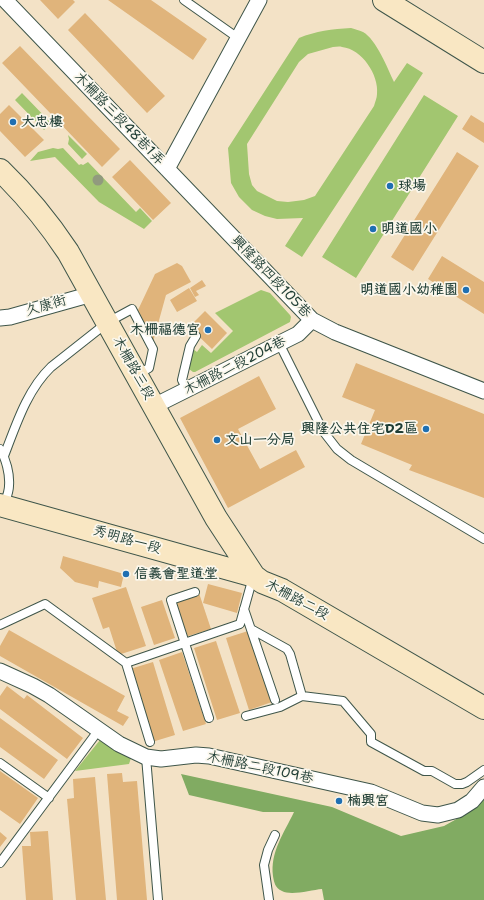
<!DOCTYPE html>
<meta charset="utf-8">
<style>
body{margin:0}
canvas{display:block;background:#f3e2c6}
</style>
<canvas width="484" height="900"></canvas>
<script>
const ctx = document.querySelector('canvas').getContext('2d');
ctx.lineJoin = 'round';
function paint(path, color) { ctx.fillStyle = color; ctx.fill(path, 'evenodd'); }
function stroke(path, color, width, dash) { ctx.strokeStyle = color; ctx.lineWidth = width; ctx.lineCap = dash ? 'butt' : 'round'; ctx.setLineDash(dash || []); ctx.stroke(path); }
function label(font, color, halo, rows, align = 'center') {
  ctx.font = font + ' "Shantell Sans","LXGW WenKai TC",sans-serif'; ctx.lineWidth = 3.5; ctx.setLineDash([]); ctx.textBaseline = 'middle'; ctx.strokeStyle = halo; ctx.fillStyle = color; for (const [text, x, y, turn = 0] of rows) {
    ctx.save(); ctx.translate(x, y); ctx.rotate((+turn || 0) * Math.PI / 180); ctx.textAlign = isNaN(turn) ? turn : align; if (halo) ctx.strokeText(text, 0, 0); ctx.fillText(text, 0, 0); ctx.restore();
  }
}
paint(new Path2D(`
 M351 28C354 29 359 30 363 32 376 39 388 69 394 82L407 63 423 73 302 257 285 246 303 218 277 219 265 216 252 210 239 197 231 183 228 148 299 38C316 31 332 29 351 28ZM333 47C336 47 339 46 342 47 362 49 379 75 377 94 377 98 375 102 374 106L315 196 304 200 288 202 277 201 257 191 252 185 249 174 247 144 299 62 308 54Z
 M22 93 51 123 44 130 15 100Z
 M424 95 458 116 356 278 322 257Z
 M68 135 87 154 82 159 68 144 69 139Z
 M53 148 58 149 63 148 79 165 81 164 83 165 88 162 136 212 140 208 152 221 144 229 99 202 55 157 30 161 38 152Z
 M261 290 270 293 290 315 291 317 290 322 195 372H193L189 369 193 349 197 352 202 345 211 353 233 331 215 313Z
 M100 740 115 751 131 758 129 764 75 771Z`), '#a2c670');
paint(new Path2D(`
 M181 774 332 807 401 836 444 826 471 811 484 793V900H324L322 889C311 890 291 896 282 891 275 888 274 882 273 876 270 852 284 833 294 812H263L189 795Z`), '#81ab62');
paint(new Path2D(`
 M40 0H73L75 2 58 19Z
 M108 0H151L207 39 193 60Z
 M85 13 165 96 147 113 68 30Z
 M20 46 120 149 102 167 2 63Z
 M9 105 44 140 25 157 0 131V114Z
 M471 115 484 123V143L462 129Z
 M457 152 479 166 413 271 391 257Z
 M130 160 171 203 153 220 112 177Z
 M442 256 484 282V314L428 279Z
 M177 263 182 266 191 282 166 295 153 342 130 314 138 310 155 274Z
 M202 280 206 286 196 291 199 295 195 297 190 288Z
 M189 288 197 301 177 312 170 300Z
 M205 311 227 333 212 349 189 327Z
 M356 363 484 414V498L409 470 412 465 361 444 375 410 342 397Z
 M259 376 276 409 238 429 260 469 296 450 305 467 228 508 180 418Z
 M63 556 124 574 121 587 99 581 98 588 75 582 60 568Z
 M208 584 242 593 237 613 203 603Z
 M126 587 146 646 118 655 109 627 103 629 92 598Z
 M199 593 211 629 185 637 173 601Z
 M162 600 175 638 154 645 141 607Z
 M9 630 125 696 117 711 129 717 123 726 0 656V646Z
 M248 631 272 702 249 710 226 638Z
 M216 641 240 713 217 720 194 648Z
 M182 652 206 724 183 731 159 660Z
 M153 662 175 735 152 742 130 669Z
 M7 686 24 699 27 695 83 738 67 759 0 709V696Z
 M0 718 58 760 44 779 0 747Z
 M0 771 38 798 20 824 0 810Z
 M122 773 123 782 137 781 147 900H117L107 774Z
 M95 777 106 900H76L67 799 74 798 73 779Z
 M48 831 53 900H26L22 846H31L30 832Z
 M0 832 7 838 0 847Z`), '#e0b47b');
const lane = new Path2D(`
 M184 0 238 38
 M279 343 323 431 337 449 351 460 484 539
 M187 390 182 380 190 346 196 336
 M0 449C6 459 10 474 9 486 9 492 6 499 4 505
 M4 456C16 425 27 390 51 367L108 322 132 309 153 349 149 368 137 375
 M195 592 171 600 209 718
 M244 609 275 700
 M0 625 45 604 126 663
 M251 629 287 649 290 654 302 696 343 701 371 734V742L424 771H432L455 784H462L467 782 484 770
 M126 663 240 624 253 577
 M126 663 150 742
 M246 716 280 707 302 696
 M146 757 158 900
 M0 763 49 798
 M0 863 98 731
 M269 900 264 865 268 850 275 835`);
const street = new Path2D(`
 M5 0 312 320 335 332 484 391
 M167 169 259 0
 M0 318 10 317 92 294
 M154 406 298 334 312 320
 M0 671 33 686 49 695 119 744 146 757 161 759 196 755 209 756 371 792 422 813 438 815 458 810 472 801 484 787`);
const secondary = new Path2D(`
 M384 0 484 62
 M0 170C26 195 48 222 68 252L216 518 254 576 262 582 282 590 484 708
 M0 505 254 576`);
stroke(lane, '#3f564a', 10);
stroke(street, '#3f564a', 17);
stroke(secondary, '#3f564a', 24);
stroke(lane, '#fff', 8);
stroke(street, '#fff', 15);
stroke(secondary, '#f9e7c3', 22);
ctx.fillStyle = '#919a7e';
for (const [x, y] of [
 [98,180]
]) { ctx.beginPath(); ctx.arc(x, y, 5.5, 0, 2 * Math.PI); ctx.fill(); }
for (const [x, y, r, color] of [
 [13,122,4,"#1f6fb2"],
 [390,186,4,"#1f6fb2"],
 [373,229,4,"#1f6fb2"],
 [466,290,4,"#1f6fb2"],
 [208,330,4,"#1f6fb2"],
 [426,429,4,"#1f6fb2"],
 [217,440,4,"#1f6fb2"],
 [126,574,4,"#1f6fb2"],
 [339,801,4,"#1f6fb2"]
]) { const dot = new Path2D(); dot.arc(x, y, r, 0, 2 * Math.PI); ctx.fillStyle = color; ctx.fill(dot); stroke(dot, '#fbf7ec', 1.5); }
label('14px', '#1f3d34', '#fbf7ec', [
 ["木柵路三段48巷1弄",119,119,46],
 ["興隆路四段105巷",271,277,46],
 ["久康街",46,306,-16],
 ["木柵路二段204巷",235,366,-27],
 ["木柵路三段",133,368,61],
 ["秀明路一段",127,540,16],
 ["木柵路二段",297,600,28],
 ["木柵路二段109巷",260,768,12]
]);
label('bold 14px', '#1f3d34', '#fbf7ec', [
 ["大忠樓",21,122],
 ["球場",398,186],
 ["明道國小",381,229],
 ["明道國小幼稚園",458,290,"right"],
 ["木柵福德宮",200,330,"right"],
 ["興隆公共住宅D2區",418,429,"right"],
 ["文山一分局",225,440],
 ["信義會聖道堂",134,574],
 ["楠興宮",347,801]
], 'left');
</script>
